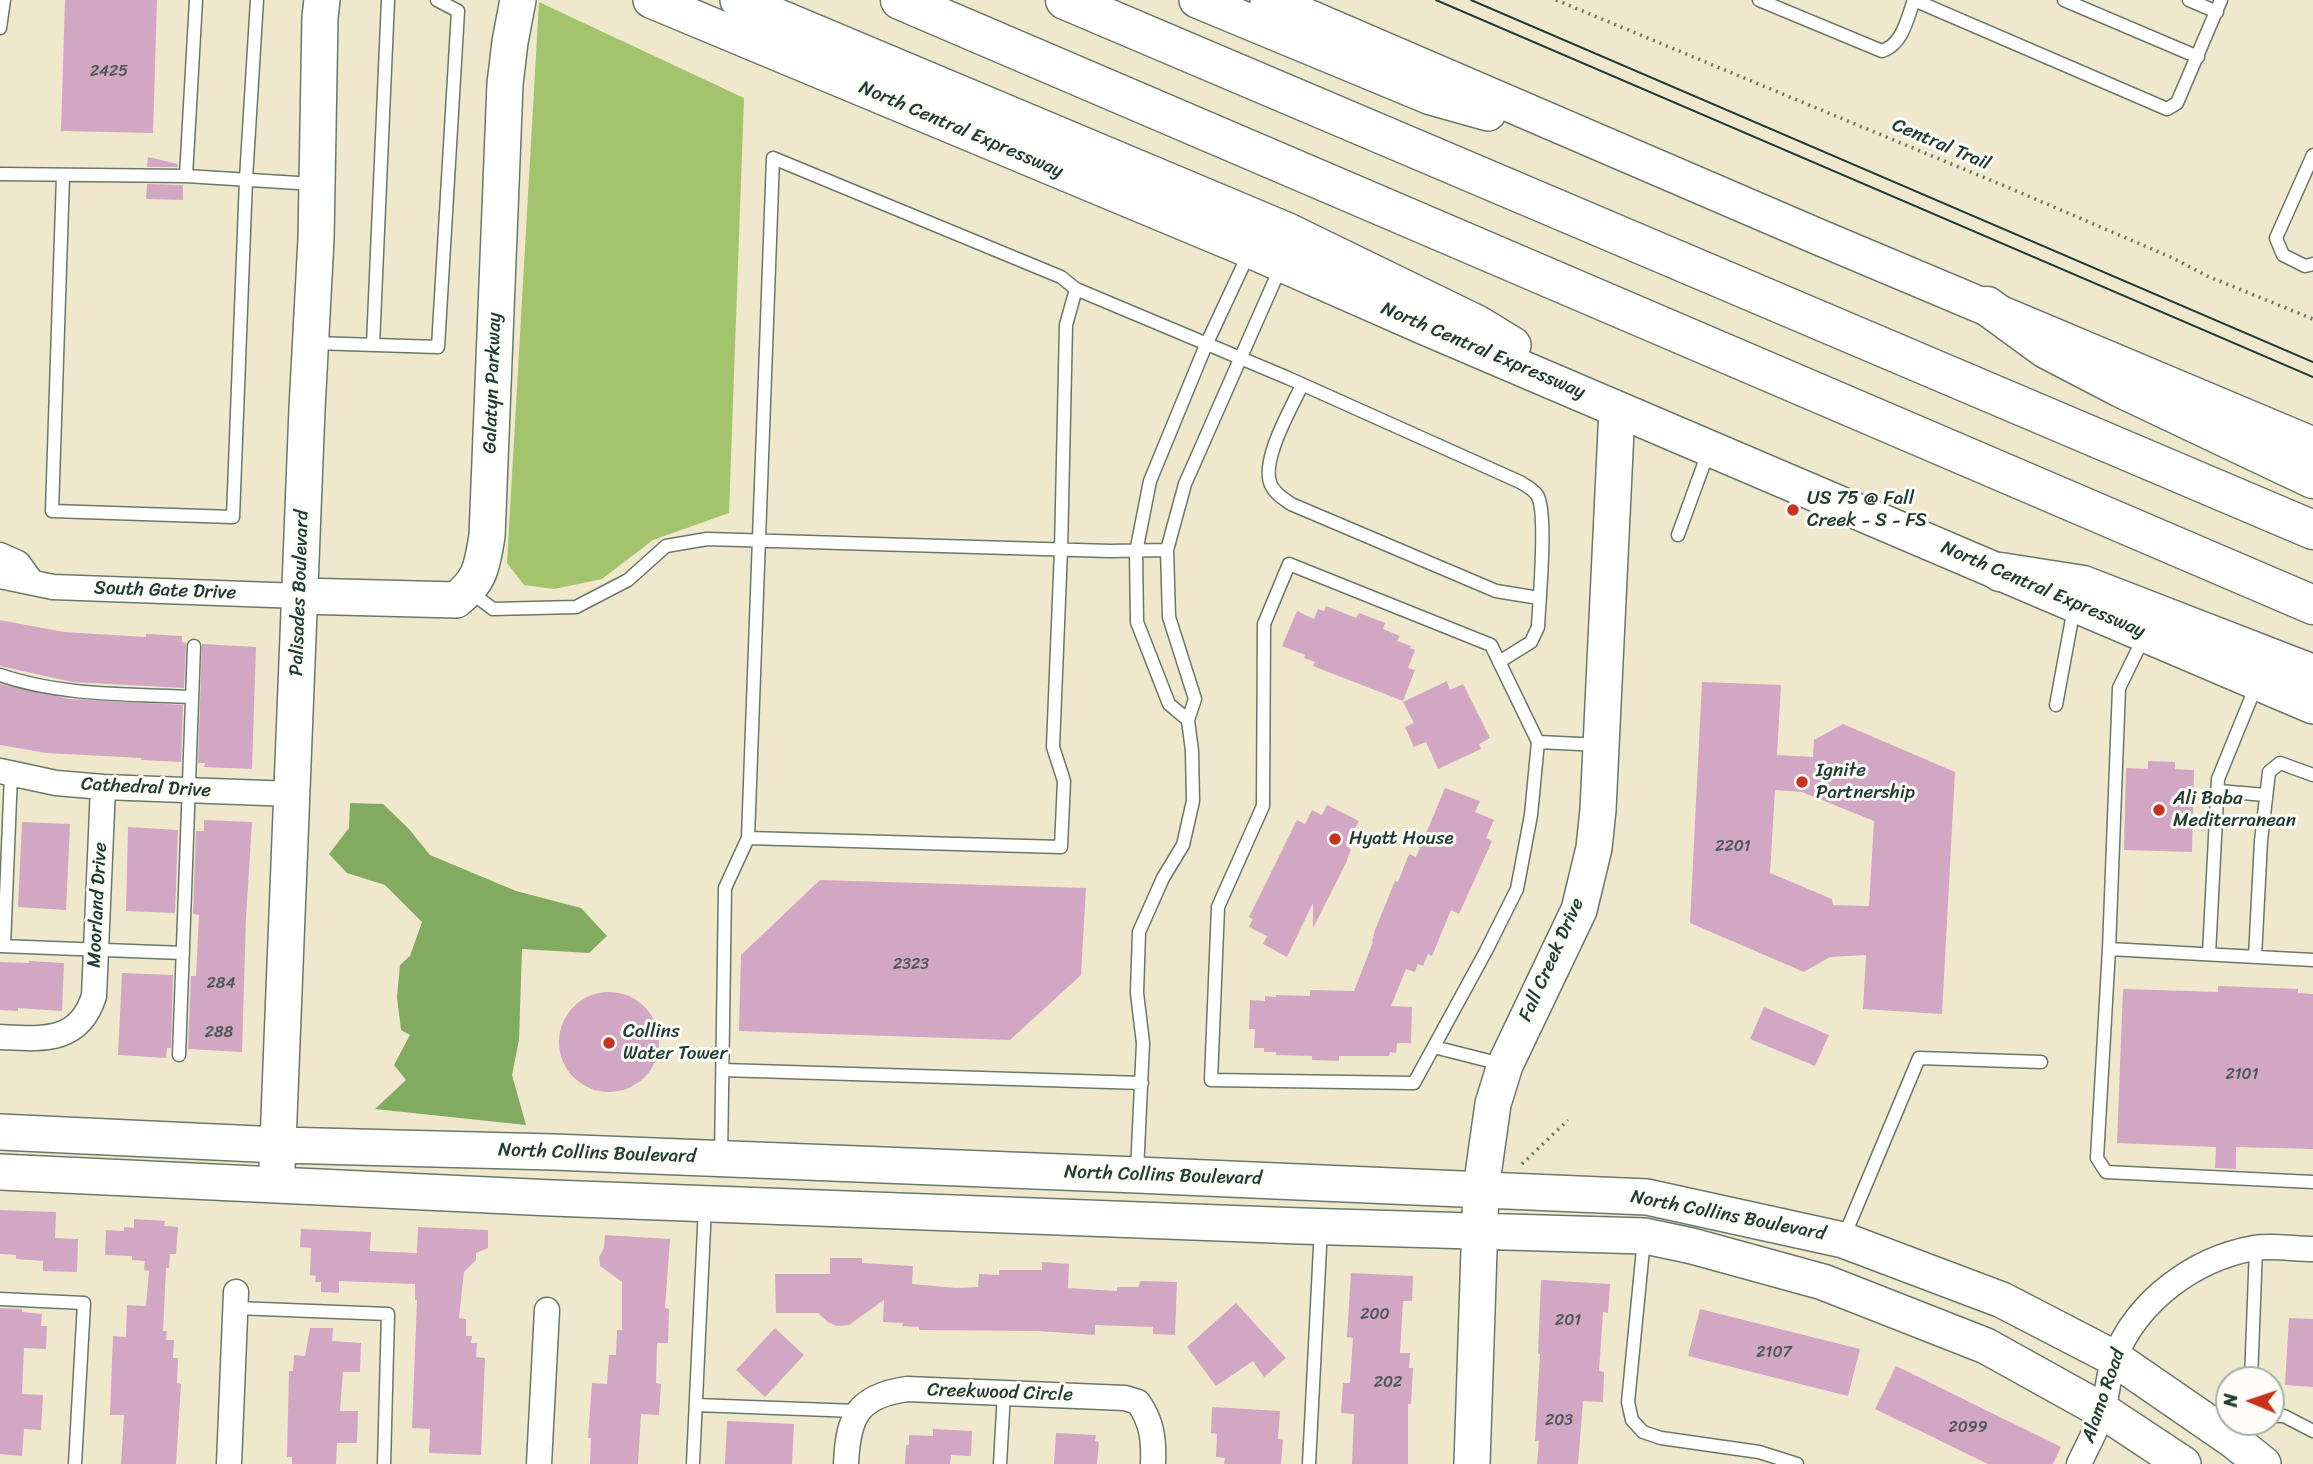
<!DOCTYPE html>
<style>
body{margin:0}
#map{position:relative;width:2313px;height:1464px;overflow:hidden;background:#f0e8cd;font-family:Sriracha,sans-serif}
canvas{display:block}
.north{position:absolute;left:2215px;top:1366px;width:70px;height:70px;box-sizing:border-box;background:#fdfcf7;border:2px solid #a4b0a9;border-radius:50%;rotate:272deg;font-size:19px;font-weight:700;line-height:28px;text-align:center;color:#1f3d34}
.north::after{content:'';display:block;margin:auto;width:24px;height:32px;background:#c8321e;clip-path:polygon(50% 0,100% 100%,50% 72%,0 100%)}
</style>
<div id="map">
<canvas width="2313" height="1464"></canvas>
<div class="north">N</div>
</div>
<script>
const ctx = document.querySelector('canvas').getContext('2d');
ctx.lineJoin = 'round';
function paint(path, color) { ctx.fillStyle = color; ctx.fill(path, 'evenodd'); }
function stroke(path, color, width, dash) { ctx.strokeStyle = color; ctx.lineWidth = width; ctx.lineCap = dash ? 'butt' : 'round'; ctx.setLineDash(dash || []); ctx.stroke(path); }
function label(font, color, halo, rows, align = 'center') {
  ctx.font = font + ' Sriracha,sans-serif'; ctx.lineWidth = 6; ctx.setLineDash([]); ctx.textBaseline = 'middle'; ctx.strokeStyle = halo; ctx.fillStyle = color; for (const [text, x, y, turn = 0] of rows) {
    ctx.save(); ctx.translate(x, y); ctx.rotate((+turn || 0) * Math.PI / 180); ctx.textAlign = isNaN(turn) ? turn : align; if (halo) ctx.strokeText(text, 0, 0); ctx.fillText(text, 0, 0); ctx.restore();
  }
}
paint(new Path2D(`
 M539 2 744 98 729 513 653 540 602 579 554 589 524 585 507 563Z`), '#a3c46d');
paint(new Path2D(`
 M350 803 383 804 409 829 430 855 516 891 581 908 607 936 589 953 522 949 519 1040 512 1075 526 1125 375 1109 406 1080 394 1065 410 1035 401 1030 397 997 400 965 410 956 422 922 385 885 347 873 329 854 349 828Z`), '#82aa60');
paint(new Path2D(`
 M65 0H157L153 133 61 131Z
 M148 157 178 164V167H147Z
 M147 184 183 185V200L146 199Z
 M1326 606 1356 618 1359 613 1385 623 1383 629 1400 636 1397 641 1411 646 1410 648 1415 650 1408 668 1415 670 1403 701 1313 666 1315 662 1304 658 1305 655 1282 646 1297 611 1314 619 1318 609 1324 611Z
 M0 620 64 632 146 637V634L182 636V642L186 643 184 688 72 682 0 666Z
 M202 644 256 647 252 769 204 767 205 763H198Z
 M1447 681 1450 690 1463 684 1490 738 1479 744 1481 749 1438 769 1426 742 1414 747 1405 727 1414 723 1403 702Z
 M1702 682 1781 685 1777 755 1813 757 1814 740 1843 724 1955 772 1942 1014 1863 1009 1866 955 1830 957 1804 972 1690 923ZM1775 790 1802 792 1874 821 1869 906 1833 905 1832 899 1770 873Z
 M0 684 70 699 183 705 181 762 141 760 142 758 46 753 0 745Z
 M2148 761 2175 762V769L2194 770 2192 852 2124 850 2126 768 2148 769Z
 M1445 788 1480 801 1475 812 1494 820 1486 838 1492 841 1459 914 1451 910 1432 956 1428 954 1423 966 1418 964 1415 972 1406 969 1391 1006 1412 1007 1411 1043H1397L1396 1053 1390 1052 1389 1056H1339V1061L1312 1060V1056L1276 1055V1052H1264V1048H1254L1255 1029H1249L1250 1000 1265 1001V996L1276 997V995L1310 996V990L1354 991 1373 942 1372 941 1375 930 1395 881 1398 882 1409 854 1416 857Z
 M1327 805 1359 821 1346 846 1351 849 1346 863 1313 928V903L1287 957 1263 944 1267 936 1249 927 1253 919 1249 917 1297 820 1305 824 1312 810 1322 815Z
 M204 820 252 822 246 918 242 1052 188 1049 191 976H196L199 915 193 914 196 831H204Z
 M22 822 70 824 66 910 18 907Z
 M128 827 178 830 175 913 126 911Z
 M820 880 1086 888 1081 975 1010 1040 739 1031 741 955Z
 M29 961 64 963 62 1011 18 1008V1011L0 1010V962L29 963Z
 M122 973 173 975 171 1048H167L166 1058 118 1055Z
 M2218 986 2298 989V993L2313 994V1149L2236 1147V1169L2215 1168 2216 1147 2117 1143 2123 989 2218 992Z
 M559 1042a50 50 0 1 1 100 0a50 50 0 1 1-100 0Z
 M1764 1007 1829 1035 1815 1066 1750 1039Z
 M0 1210 56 1212 55 1238 78 1239 77 1272 43 1271V1261L16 1259V1255L0 1254Z
 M134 1219 165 1221 164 1226 178 1227 176 1254H170L169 1268H166L163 1331H167L166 1340H174L173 1358H178L177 1383 181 1384 176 1464H121L124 1415H110L113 1336 126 1337 127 1305 146 1306 149 1271 144 1270 145 1261 132 1260V1256L105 1255 106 1230 124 1231V1227L134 1228Z
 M418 1227 488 1230V1248L476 1253V1260L464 1272 459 1318 466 1319V1336H472L471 1343H477L476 1357 485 1358 481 1455 429 1453 430 1429 412 1428 417 1300H415V1284L339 1281V1293L321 1292V1282H315L316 1276 310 1275 311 1248 300 1247 301 1229 371 1232 370 1251 417 1253Z
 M605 1235 670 1239 665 1308 669 1309 668 1343H657L656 1383 661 1384 659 1415 641 1414 638 1464H590L591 1438H588L592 1383 607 1384 609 1355H616L617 1330H622V1282L600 1266 599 1257 604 1248Z
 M830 1258H862V1263L913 1266 912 1284 956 1288 978 1287 979 1274 999 1275V1270H1042V1262L1069 1264 1068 1288 1117 1291V1287H1139L1140 1281 1177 1282 1175 1335 1153 1334V1327L1095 1325V1335L1038 1331 919 1330V1327L902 1326 903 1323 883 1322 884 1300 849 1325 837 1326 828 1322 818 1313H776L775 1274H830Z
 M1351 1273 1413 1276 1412 1301H1403L1400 1353H1410L1409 1368H1413L1411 1404H1408V1464H1352L1354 1414 1341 1413 1343 1383H1350L1353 1338 1347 1337Z
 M1541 1280 1610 1284 1608 1313 1603 1312 1599 1371 1604 1372 1603 1402 1583 1401 1578 1464H1537L1539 1441H1535L1540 1354H1538Z
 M1236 1303 1286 1358 1264 1377 1253 1361 1216 1386 1187 1347Z
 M0 1308 22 1309V1312L42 1314 41 1326H47L46 1349 24 1348 22 1394 43 1395 41 1430 24 1429 22 1456 0 1454Z
 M1700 1309 1860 1349 1848 1396 1688 1356Z
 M2289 1318 2313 1319V1387L2285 1385Z
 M310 1328H333L332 1341 361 1343 360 1372H343L340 1411H358L357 1443H337L336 1464H292V1457H287L289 1371H293L294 1355 305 1356Z
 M775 1328 804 1355 765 1397 736 1370Z
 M1896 1366 2061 1447 2053 1464H1988L1875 1409Z
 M1212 1407 1280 1411 1278 1439 1283 1440 1281 1464H1224L1225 1458 1216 1457 1217 1434 1211 1433Z
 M727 1421 794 1424 792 1464H725Z
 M933 1429 972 1431 971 1456 951 1455 950 1464H905L906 1445H909V1435L933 1436Z
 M1056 1433 1096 1435 1095 1441 1099 1442 1097 1464H1054Z`), '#d2a7c3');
const lane = new Path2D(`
 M1759 0 1882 51C1903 44 1907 19 1914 0L2167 109 2177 103 2221 0
 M2064 0 2198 57
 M2189 0 2217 12
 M0 28 4 0
 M2313 155 2276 238 2283 255 2305 266 2313 264
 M0 174 186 176 314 184
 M63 176 52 511 233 517 246 179 257 0
 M186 176 196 0
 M1076 289 1288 378 1520 482C1525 485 1533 489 1537 495 1548 511 1539 602 1538 627L1531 642 1499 662
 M314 343 438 347 458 11 437 0
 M373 345 388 0
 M1302 385C1291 409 1260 461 1271 485 1275 494 1283 498 1291 504L1496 591 1539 598
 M1678 535 1709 450
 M469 591 493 609 576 607 628 580 666 546 707 539 1110 551 1167 550
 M2144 637 2119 688 2109 949 2313 960
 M0 675C61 696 128 694 192 697
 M2056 705 2074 608
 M1188 720 1169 704 1137 622 1136 552 1150 481 1206 345 1249 253
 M1538 742 1531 815 1517 889 1486 951 1414 1083 1211 1080 1218 907 1263 806 1264 624 1289 564 1491 645 1538 742 1601 745
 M2218 791 2266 795
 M0 946 183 953
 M4 946 11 774
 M2109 949 2097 1158 2106 1172 2313 1182
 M2209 954 2218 779 2256 686
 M2255 957 2261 841 2269 772 2280 763 2313 775
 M1434 1047 1505 1065
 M179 1055 194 646
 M723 1070 1142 1083
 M721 1158 725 888 748 838 773 158 1061 277 1076 289 1066 325 1061 550 1053 747 1064 781 1061 847 748 838
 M1137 1171 1143 1043 1137 993 1139 932 1163 878 1183 845 1193 801 1192 751 1188 720 1195 699 1169 617 1167 550 1185 484 1282 264
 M1644 1239 1628 1402 1632 1420 1643 1432 1661 1438 1759 1452 1797 1464
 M1843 1239 1919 1058 2041 1062
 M0 1299 84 1303 75 1464
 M236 1308 388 1314 384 1464
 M2251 1380 2256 1248
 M696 1405 856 1411
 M2271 1416H2284L2313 1431
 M693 1464 705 1206
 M1000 1464 1004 1393
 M1309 1464 1321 1227`);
const street = new Path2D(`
 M0 555 18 563 31 581
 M0 576 53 587 300 596
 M0 771 56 783 103 787 293 794
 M0 1037C41 1039 79 1044 94 996L103 787
 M229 1464 236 1292
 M539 1464 547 1310
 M846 1464C848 1416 858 1396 907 1389L1125 1398 1138 1402C1152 1422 1154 1439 1153 1464
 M2079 1464C2087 1446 2098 1428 2103 1410 2108 1393 2108 1373 2115 1357 2138 1300 2194 1259 2254 1248 2272 1245 2294 1249 2313 1249`);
const secondary = new Path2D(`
 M651 0 1250 250 1425 327 2313 706
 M738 0 1288 231 1477 323 1513 345
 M1197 0 1431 97 1488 113
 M1268 0 1821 238 2313 445
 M300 596 456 600C481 580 482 566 487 536L505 84 510 42 518 0
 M0 1132 279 1145 553 1152 1137 1175 1647 1197 1843 1240 2002 1300 2114 1358 2233 1440 2263 1464
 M277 1168 307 409 316 239 320 17 322 0
 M0 1172 552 1198 1300 1226 1645 1236 1692 1246 1823 1282 1986 1346 2103 1411 2183 1464
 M1472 1464 1481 1189 1493 1104 1505 1065 1579 910 1594 848 1598 810 1617 409`);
const highway = new Path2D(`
 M900 0 2313 605
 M1065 0 2313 530
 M1987 306 2046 349 2121 388 2313 479
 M2000 572 2083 585 2313 674`);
stroke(lane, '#68796a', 15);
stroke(street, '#68796a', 27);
stroke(secondary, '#68796a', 38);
stroke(highway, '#68796a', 41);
stroke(new Path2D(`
 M1556 0 2007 187 2173 258 2207 276 2313 319
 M1522 1164 1568 1120`), '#68796a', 3.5, [2, 5]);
stroke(lane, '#fff', 12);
stroke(street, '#fff', 24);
stroke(secondary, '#fff', 35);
stroke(highway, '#fff', 38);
stroke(new Path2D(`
 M1436 0 2313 377
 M1471 0 2313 362`), '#1f3d34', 2);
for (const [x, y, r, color] of [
 [1793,510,7,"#c8321e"],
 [1802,782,7,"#c8321e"],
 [2159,810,7,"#c8321e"],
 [1335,839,7,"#c8321e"],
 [609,1043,7,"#c8321e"]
]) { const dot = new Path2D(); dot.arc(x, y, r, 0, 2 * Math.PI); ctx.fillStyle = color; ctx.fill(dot); stroke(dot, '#fdfcf7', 2.5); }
label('16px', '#4c5858', null, [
 ["2425",109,72],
 ["2201",1733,847],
 ["2323",911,965],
 ["284",221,984],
 ["288",219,1033],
 ["2101",2242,1075],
 ["200",1375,1315],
 ["201",1568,1321],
 ["2107",1774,1353],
 ["202",1388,1383],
 ["203",1559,1421],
 ["2099",1968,1428]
]);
label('19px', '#1f3d34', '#fdfcf7', [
 ["North Central Expressway",961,130,23],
 ["Central Trail",1941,145,23],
 ["North Central Expressway",1483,351,23],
 ["Galatyn Parkway",493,383,-88],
 ["North Central Expressway",2043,590,23],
 ["South Gate Drive",165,591,2],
 ["Palisades Boulevard",300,593,-88],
 ["Cathedral Drive",146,788,3],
 ["Moorland Drive",98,905,-87],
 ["Fall Creek Drive",1552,960,-66],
 ["North Collins Boulevard",597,1154,2],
 ["North Collins Boulevard",1163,1176,2],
 ["North Collins Boulevard",1728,1216,11],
 ["Creekwood Circle",1000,1393,2],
 ["Alamo Road",2104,1396,-71]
]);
label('19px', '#1f3d34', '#fdfcf7', [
 ["US 75 @ Fall",1807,499],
 ["Creek - S - FS",1807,521],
 ["Ignite",1816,771],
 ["Partnership",1816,793],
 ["Ali Baba",2173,799],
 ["Mediterranean",2173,821],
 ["Hyatt House",1349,839],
 ["Collins",623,1032],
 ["Water Tower",623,1054]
], 'left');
</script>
